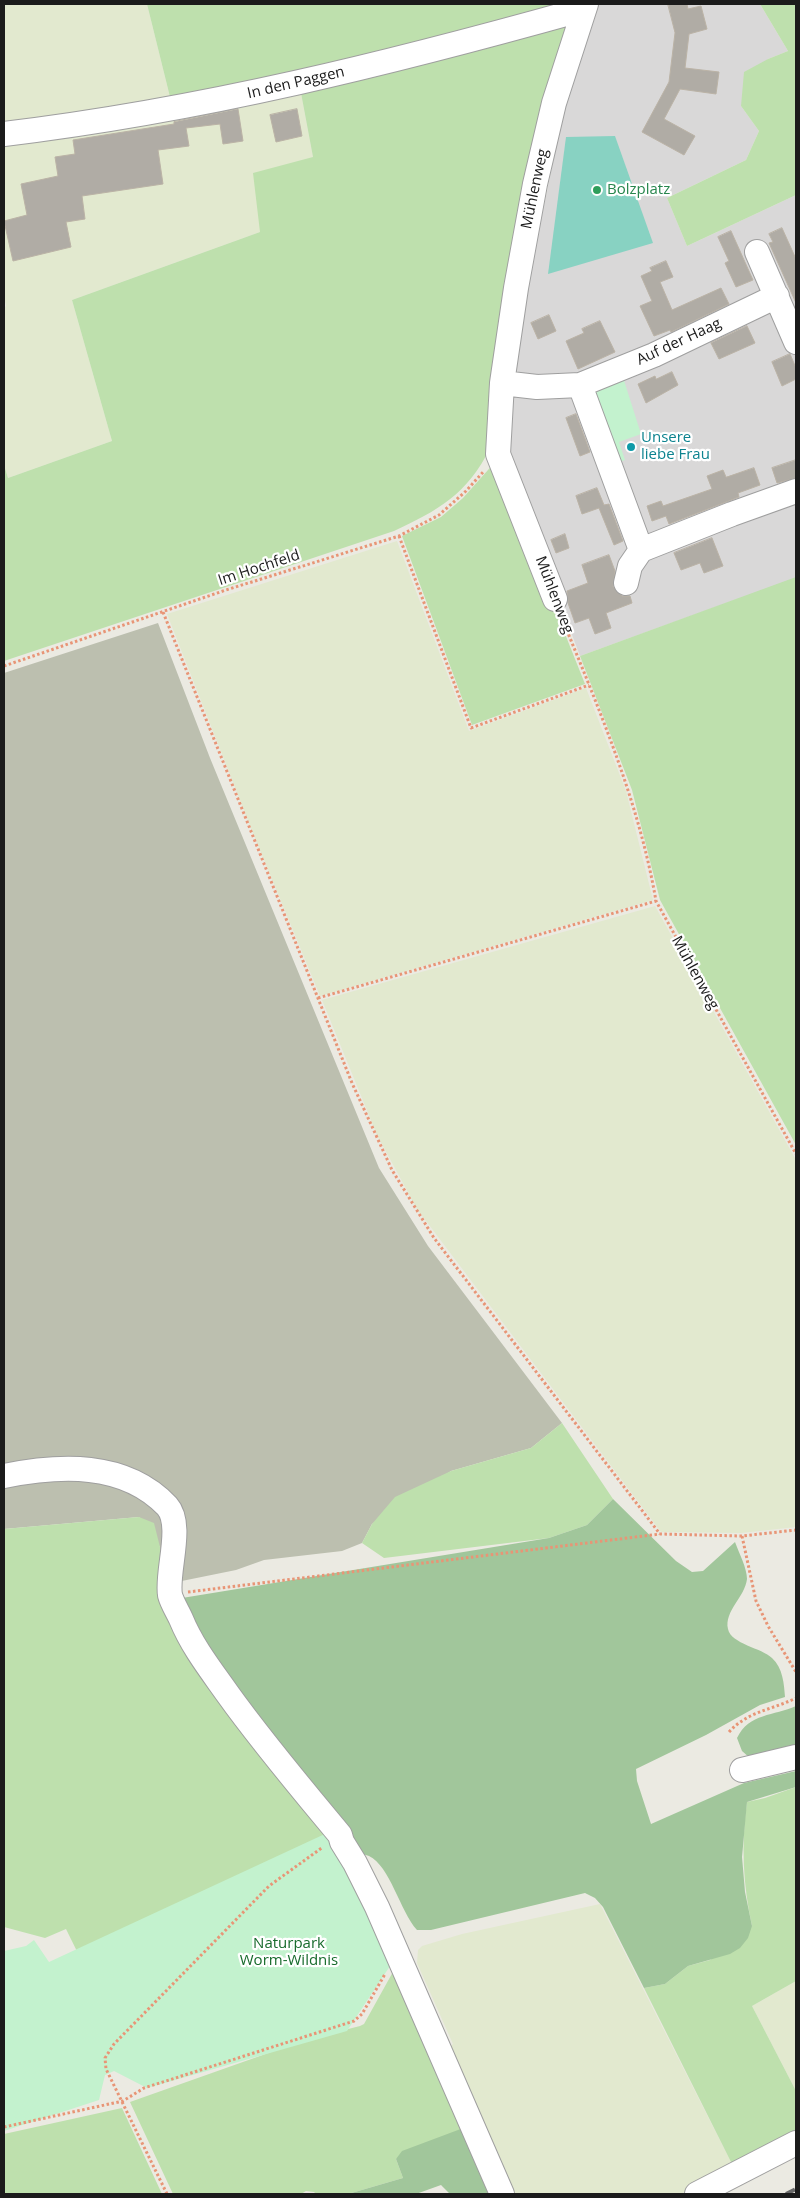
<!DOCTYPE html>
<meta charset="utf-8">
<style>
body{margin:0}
#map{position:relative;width:800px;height:2198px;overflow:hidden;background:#ebeae2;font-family:"Open Sans",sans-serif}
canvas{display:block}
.frame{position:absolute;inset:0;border:5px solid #1b1b1b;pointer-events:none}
</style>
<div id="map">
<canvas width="800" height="2198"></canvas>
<div class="frame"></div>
</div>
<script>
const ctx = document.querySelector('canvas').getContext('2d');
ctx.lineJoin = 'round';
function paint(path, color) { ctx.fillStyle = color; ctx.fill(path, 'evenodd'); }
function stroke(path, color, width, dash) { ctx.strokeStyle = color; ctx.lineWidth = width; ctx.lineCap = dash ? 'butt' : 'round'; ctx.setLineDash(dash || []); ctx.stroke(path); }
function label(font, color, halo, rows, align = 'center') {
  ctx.font = font + ' "Open Sans",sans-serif'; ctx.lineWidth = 4.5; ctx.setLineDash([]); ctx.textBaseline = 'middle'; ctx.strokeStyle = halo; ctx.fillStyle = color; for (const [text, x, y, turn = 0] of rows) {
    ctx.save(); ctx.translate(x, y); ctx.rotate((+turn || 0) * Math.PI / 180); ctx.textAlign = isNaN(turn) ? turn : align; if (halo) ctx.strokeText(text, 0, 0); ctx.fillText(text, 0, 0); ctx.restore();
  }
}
paint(new Path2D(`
 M593 4H760L788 51 768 59 741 106 759 131 746 160 667 198 687 246 796 195V578L580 656 502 449 520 320 573 67Z`), '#d9d8d8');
paint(new Path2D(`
 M158 623 210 758 379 1168 428 1246 562 1423 531 1448 451 1471 372 1524 362 1543 342 1551 264 1560 236 1570 162 1585 160 1547 139 1517 4 1529V673Z`), '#bcbfaf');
paint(new Path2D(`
 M4 4H147L171 101 4 127Z
 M301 93 313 157 260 232 72 300 112 441 8 478 4 465V308L6 306 4 296V140Z
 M397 541 469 731 586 688 626 791 653 900 320 996 251 828 167 614Z
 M655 906 796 1160V1527L741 1533 661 1532 417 1209 377 1135 322 1000Z
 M600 1904 734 2168 681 2194H509L445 2050 453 2044 417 1963 418 1950 422 1946 462 1934Z
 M796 1981V2091L752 2006Z`), '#e2e9cf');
paint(new Path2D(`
 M147 4H572L570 6 171 101Z
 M760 4H796V195L687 246 667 198 746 160 759 131 741 106 744 72 768 59 788 51Z
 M572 23 490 448C468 494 437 511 394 531L4 661V465L8 478 112 441 72 300 260 232 253 173 313 157 301 93Z
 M496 461 585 684 472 725 402 536 441 517 463 498Z
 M796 577V1145L660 900 632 790 580 656Z
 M562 1423 613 1499 587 1525 549 1538 384 1558 362 1543 372 1524 395 1497 451 1471 531 1448Z
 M139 1517 154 1523 160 1547 162 1585 335 1844 135 2069 66 1929 45 1938 4 1927V1529Z
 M796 1787V1981L752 2006 796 2091V2134L734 2168 644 1988 665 1984 688 1966 710 1960 752 1926C743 1884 741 1845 747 1802L765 1798Z
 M394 1970 466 2127 396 2159 403 2178 348 2194H316L314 2192 306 2191 301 2194H173L130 2102 305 2040 360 2026 364 2024Z
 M122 2108 162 2194H4V2134Z`), '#bee0ad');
paint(new Path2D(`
 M613 1499 676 1561 692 1572 703 1571 735 1542C739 1553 747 1568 747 1579 745 1597 724 1611 728 1629 731 1644 762 1648 772 1658 783 1668 784 1684 785 1697L760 1705 706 1735 636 1769 637 1781 651 1824 744 1783 796 1771V1787L747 1802 742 1857 745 1892 752 1926 748 1938 740 1948 730 1954 688 1966 665 1984 644 1988 603 1907 595 1898 585 1893 431 1930H417C400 1911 390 1866 369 1856 364 1854 358 1854 353 1853L227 1686 182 1598 549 1538 587 1525Z
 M796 1706V1749L750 1758 742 1751 737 1738C749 1713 774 1716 796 1706Z
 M466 2127 496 2194H450L441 2185 416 2194H348L403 2178 396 2159 402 2151Z`), '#a1c69b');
paint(new Path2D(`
 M621 371 641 434 619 442 625 460 614 464 585 386Z
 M327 1833 394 1960 347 2031 147 2088 114 2071 105 2075 99 2100 4 2131V1951L26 1946 34 1940 49 1962Z`), '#c3f2ce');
paint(new Path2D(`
 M615 136 653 243 548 274 566 137Z`), '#88d2c2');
const building = new Path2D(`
 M668 4H687L688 9 701 6 707 29 689 34 685 68 719 72 716 94 680 89 664 119 695 136 684 155 642 132 669 82 675 33Z
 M238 109 243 141 223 144 220 124 186 128 189 146 158 150 163 184 82 196 85 219 66 222 71 247 13 261 4 221 27 215 21 184 58 176 55 157 75 154 73 140 174 124V122Z
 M297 109 302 136 276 142 270 115Z
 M782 228 796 259V303L769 243 773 242 769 234Z
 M731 231 753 280 736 287 725 263 729 261 718 237Z
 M666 261 673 277 660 282 672 310 721 288 729 304 671 332 670 330 654 336 640 306 652 301 641 276 652 271 650 268Z
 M549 315 556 331 538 339 531 323Z
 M600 321 615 352 578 369 566 341 584 333 582 329Z
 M747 326 755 343 719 359 711 343Z
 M790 354 796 368V379L782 386 772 362Z
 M672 372 678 385 646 403 638 384 655 376 656 379Z
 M576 414 590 452 580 456 566 418Z
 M796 460V478L777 483 772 468Z
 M754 468 760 485 738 493 739 497 669 524 666 516 652 521 647 506 661 501 663 506 712 489 707 476 723 470 726 477Z
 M597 488 604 505 609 504 623 541 614 545 599 508 582 514 576 496Z
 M565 534 569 548 556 553 551 540Z
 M712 538 723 566 704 573 700 563 681 570 674 553Z
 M609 555 615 571 613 587 622 596H630L632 603 606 613 611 628 595 634 589 618 575 623 568 603 567 591 588 583 582 565Z`);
paint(building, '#b0aca5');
stroke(building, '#bbb3a6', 1);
const minor = new Path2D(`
 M4 134C203 110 391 63 584 9
 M757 252 796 342
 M502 383 537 387 580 385 654 355 777 296
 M580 385 641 550
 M626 583 630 566 641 550 732 514 796 491
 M555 599 498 454 502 383 516 288 535 184 554 103 586 4
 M4 1476C59 1465 124 1461 167 1506 184 1525 166 1572 170 1595 172 1603 178 1612 181 1619 192 1646 210 1669 227 1693 262 1742 301 1788 340 1835L342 1842 355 1863 377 1907 502 2194
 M742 1770 796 1757
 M697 2194 796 2143`);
stroke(minor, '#9f9f9f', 26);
stroke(new Path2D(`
 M399 536 471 728 589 685
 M163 612 352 1083 392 1170 434 1238 660 1534
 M561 616C599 709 639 802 656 901L796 1154
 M4 666 226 590 399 536 439 515 466 491 484 471
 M318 998 656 901
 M742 1536 756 1601 768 1626 796 1672
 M188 1592 660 1534 742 1536 796 1530
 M729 1732C748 1711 772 1710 796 1698
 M4 2127 123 2101 144 2088 354 2021 362 2014 385 1974
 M167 2194 106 2069 105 2058 114 2044 269 1886 323 1847`), '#e89576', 3, [2.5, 2.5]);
stroke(minor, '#fff', 24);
stroke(new Path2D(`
 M786 2194 796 2189`), '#696969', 4, [10, 10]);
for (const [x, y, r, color] of [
 [597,190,5,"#2e9e5b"],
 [631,447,5,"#0f9aa8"]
]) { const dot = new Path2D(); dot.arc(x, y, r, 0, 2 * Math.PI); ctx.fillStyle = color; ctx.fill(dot); stroke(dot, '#fff', 2); }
label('15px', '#1b1b1b', '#fff', [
 ["In den Paggen",296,83,-13],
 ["Mühlenweg",535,189,-78],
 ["Auf der Haag",679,342,-25],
 ["Im Hochfeld",259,568,-18],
 ["Mühlenweg",554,595,69],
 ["Mühlenweg",695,973,61]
]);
label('15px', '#27864d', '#fff', [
 ["Bolzplatz",607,190]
], 'left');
label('15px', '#0d838f', '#fff', [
 ["Unsere",641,438],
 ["liebe Frau",641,455]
], 'left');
label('15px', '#176b2c', '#fff', [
 ["Naturpark",289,1944],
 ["Worm-Wildnis",289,1961]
]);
</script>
